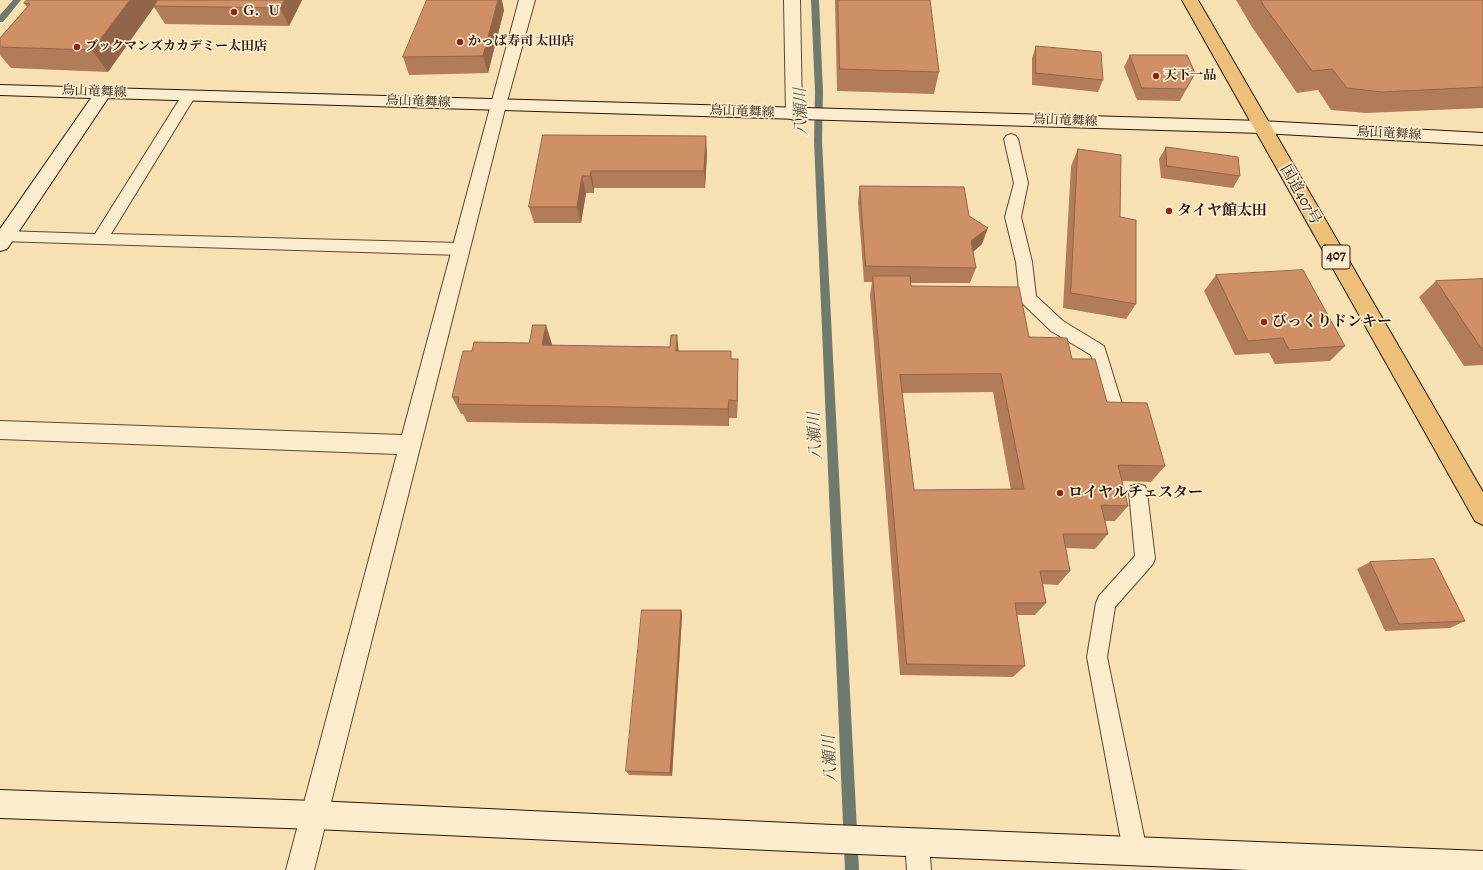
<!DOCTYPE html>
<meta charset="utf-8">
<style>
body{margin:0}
canvas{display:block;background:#f7e1b2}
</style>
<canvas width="1483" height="870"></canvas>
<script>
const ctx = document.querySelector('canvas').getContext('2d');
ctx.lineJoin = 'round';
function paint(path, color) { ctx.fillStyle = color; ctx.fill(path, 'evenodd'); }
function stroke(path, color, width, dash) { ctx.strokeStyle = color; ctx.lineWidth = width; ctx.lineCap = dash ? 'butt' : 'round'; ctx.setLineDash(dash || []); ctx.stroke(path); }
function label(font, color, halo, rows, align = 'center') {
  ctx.font = font + ' Alegreya,"Noto Serif JP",serif'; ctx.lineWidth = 3.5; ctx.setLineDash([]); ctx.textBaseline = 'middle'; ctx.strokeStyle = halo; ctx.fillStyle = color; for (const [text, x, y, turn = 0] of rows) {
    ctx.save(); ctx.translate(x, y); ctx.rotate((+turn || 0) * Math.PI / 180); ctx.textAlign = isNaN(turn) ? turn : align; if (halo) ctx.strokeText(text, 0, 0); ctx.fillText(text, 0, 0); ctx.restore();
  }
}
paint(new Path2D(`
 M13 0H21L3 22H0V15Z
 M811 0H819L823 92 822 141 859 870H845L814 141 815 92Z`), '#6e7a6d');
const lane = new Path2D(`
 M189 91 194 92 196 95 111 234 461 243 467 245 469 249 467 253 461 255 0 241V233L5 231 95 234 184 92Z
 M1011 134 1016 136 1018 139 1028 183 1021 217 1032 262 1036 296 1063 321 1104 346 1122 404 1119 409 1113 411 1107 409 1091 355 1051 331 1022 303 1020 299 1016 262 1005 217 1014 183 1004 139 1006 136Z
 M1138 484 1145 486 1147 492 1155 559 1152 565 1115 607 1107 657 1147 851 1143 859 1135 863 1127 859 1123 851 1087 657 1096 603 1099 596 1135 556 1129 492 1131 486Z
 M917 831 925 835 929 843 931 870H907L905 843 909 835Z`);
const street = new Path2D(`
 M519 0H535L506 105 314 870H286L397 454 0 439V421L402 435Z
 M784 0H800L802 114 800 118 794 120 788 118 786 114Z`);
const secondary = new Path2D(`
 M0 85 1261 121 1483 133V145L1261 133 108 98 7 249 0 251V229L91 98 0 95Z
 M0 790 315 801 833 825 1483 851V870H1249L833 853 315 829 0 818Z`);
const highway = new Path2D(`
 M1182 0H1198L1483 492V525L1475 521Z`);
stroke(lane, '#5c4835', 2);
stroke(street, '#5c4835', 2);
stroke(secondary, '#28150b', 2);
stroke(highway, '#28150b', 2);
paint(lane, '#faeccd');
paint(street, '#faeccd');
paint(secondary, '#faeccd');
paint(highway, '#ecc079');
paint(new Path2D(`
 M27 0H302L289 26 165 24 154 7 108 72 11 68 0 55V38L27 7 24 3Z
 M835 0H930L939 72 934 94 837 91Z
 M1236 0H1483V108L1366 113 1331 110 1318 90 1297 93 1252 27Z
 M504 10 488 73 409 75 403 57Z
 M1036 46 1103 80 1098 92 1032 85V58Z
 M1130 55 1195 73 1180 101 1137 100 1124 67Z
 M543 135 707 153 705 188H594V193H586L581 223H534L529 207Z
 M1166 147 1240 176 1233 188 1161 178 1159 159Z
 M1078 149 1120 217 1136 304 1126 319 1063 308 1071 166Z
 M860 186 969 216 982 244 973 252 976 268 970 283H911V286L1029 337 1072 359 1107 402 1165 466 1151 482 1122 481 1128 506 1115 521H1105L1108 534 1095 549 1066 548 1070 571 1058 585 1043 584 1046 603 1035 615H1017L1025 666 1013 677 900 675 870 295 872 282H864L858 202ZM993 392 1011 490H914L902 393Z
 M1216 275 1345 346 1330 361 1275 364 1269 353 1235 355 1204 291Z
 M1483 279V365L1464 366 1419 297 1436 281Z
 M552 344V346L679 351 731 359 738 377 737 418H729V426L467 422 463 414H461L452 397 472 351Z
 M1370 562 1465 621 1450 628 1385 631 1357 569Z
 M681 610 682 617 672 776 629 775 626 771Z`), '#b37c59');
paint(new Path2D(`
 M130 0H160L154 6V7L108 72 92 50Z
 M285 0H302L289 26 280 8Z
 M498 0H502L504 10 488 73 483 56Z
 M706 136 707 153 705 188 704 171Z
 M591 171 594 188V193L590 176Z
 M582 176 586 193 581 223 577 207Z
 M988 228 982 244 966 258 971 241Z
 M546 325 552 344 549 364 542 345Z
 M677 335 679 354 676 351Z
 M738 359V377L737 418V401Z
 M729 400V426L728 409Z
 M681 610 682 617 672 776 670 773Z`), '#926548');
const building = new Path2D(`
 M27 0H130L92 50 0 47V38L30 4 24 3Z
 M158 0H285L280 8 154 6Z
 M427 0H498L483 56 403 57Z
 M838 0H930L939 72 840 69Z
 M1261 0H1483V87L1382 92 1347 88 1332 69 1312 71 1264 6Z
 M1036 46 1101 52 1103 80 1036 73Z
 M1130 55H1187L1195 73 1186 89 1142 88Z
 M543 135 706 136 704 171H591L590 176H582L577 207H529Z
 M1166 147 1238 157 1240 176 1167 166Z
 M1078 149 1121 155 1120 217 1136 220V304L1071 293Z
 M860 186 964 187 969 216 988 228 971 241 976 268 866 266Z
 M1303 270 1345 346 1289 350 1283 338 1248 341 1216 275Z
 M873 276H910L911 286 1019 287 1029 337 1067 338 1072 359H1095L1107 402 1147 403 1165 466 1118 465 1128 506 1101 505 1108 534H1063L1070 571H1040L1046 603H1015L1025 666 907 664ZM1001 374 1024 489 914 490 900 375Z
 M1483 279V351L1436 281Z
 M533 325H546L542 345 670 347 671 335H677L676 351H731V359H738L737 401 729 400 728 409 458 404 459 397H452L463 351H472L474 342 529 343Z
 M1434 559 1465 621 1399 624 1370 562Z
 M642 610H681L670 773 626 771Z`);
paint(building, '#d09067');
stroke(building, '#926548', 1);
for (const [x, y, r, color] of [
 [234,12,4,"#8f2418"],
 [460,42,4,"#8f2418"],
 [77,47,4,"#8f2418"],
 [1156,76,4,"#8f2418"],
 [1169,211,4,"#8f2418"],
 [1264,322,4,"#8f2418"],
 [1060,493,4,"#8f2418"]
]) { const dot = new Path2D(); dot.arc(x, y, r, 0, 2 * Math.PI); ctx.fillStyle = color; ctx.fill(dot); stroke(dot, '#faeccd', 1.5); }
label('bold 13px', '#28150b', '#faeccd', [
 ["Ｇ．Ｕ",242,12],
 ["かっぱ寿司 太田店",468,42],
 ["ブックマンズカカデミー太田店",85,47],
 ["天下一品",1164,76]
], 'left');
label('13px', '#28150b', '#faeccd', [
 ["鳥山竜舞線",94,92,2],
 ["鳥山竜舞線",418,102,2],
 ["鳥山竜舞線",742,112,2],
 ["鳥山竜舞線",1065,121,2],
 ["鳥山竜舞線",1389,134,3]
]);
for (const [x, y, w] of [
 [1336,257,28]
]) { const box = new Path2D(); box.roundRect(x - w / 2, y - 12, w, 24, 3); ctx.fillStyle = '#faeccd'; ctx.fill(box); stroke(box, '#28150b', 1); }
label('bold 14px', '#28150b', null, [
 ["407",1336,257]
]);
label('15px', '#28150b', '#faeccd', [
 ["国道407号",1300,195,60]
]);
label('bold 15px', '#28150b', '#faeccd', [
 ["タイヤ館太田",1177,211],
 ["びっくりドンキー",1272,322],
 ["ロイヤルチェスター",1068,493]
], 'left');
label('italic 16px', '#515044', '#faeccd', [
 ["八瀬川",802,112,-92],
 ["八瀬川",816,436,-93],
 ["八瀬川",831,759,-93]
]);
</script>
